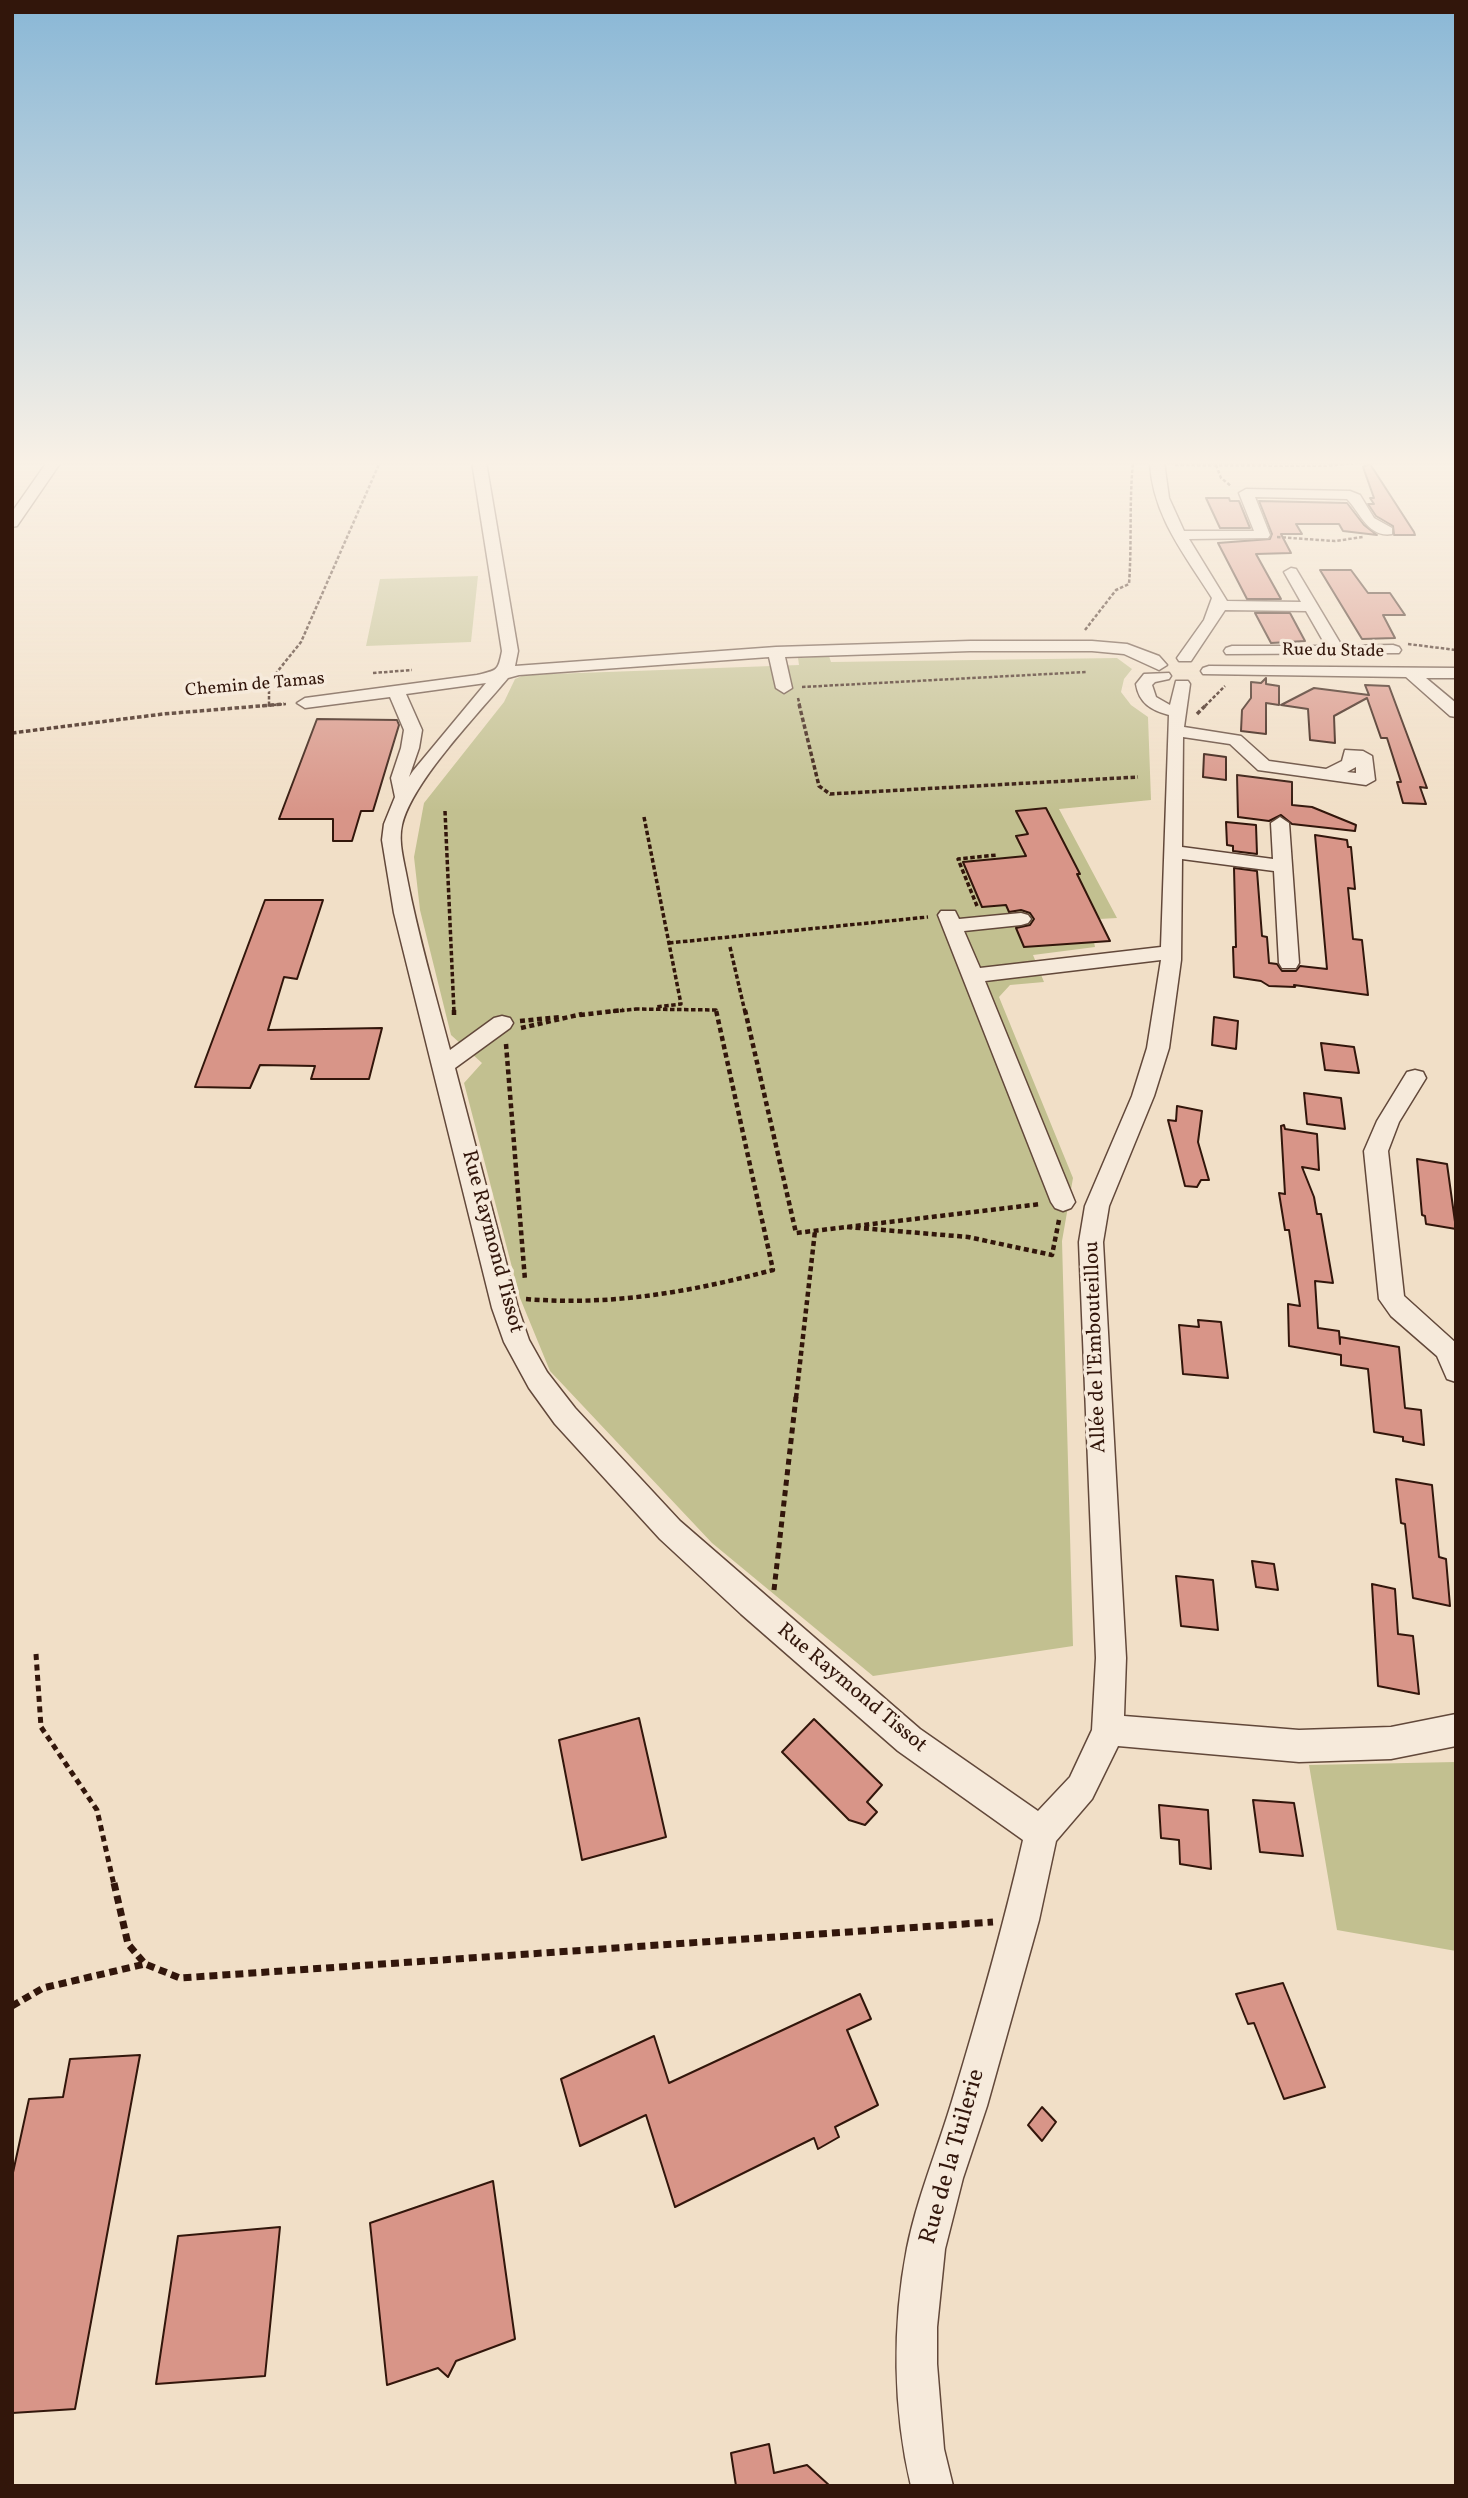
<!DOCTYPE html>
<meta charset="utf-8">
<style>
body{margin:0}
#map{position:relative;width:1468px;height:2498px;overflow:hidden;background:#f1dfc7;font-family:Vollkorn,serif}
canvas{display:block}
.frame{position:absolute;inset:0;border:14px solid #32160b;pointer-events:none}
</style>
<div id="map">
<canvas width="1468" height="2498"></canvas>
<div class="frame"></div>
</div>
<script>
const ctx = document.querySelector('canvas').getContext('2d');
ctx.lineJoin = 'round';
function paint(path, color) { ctx.fillStyle = color; ctx.fill(path, 'evenodd'); }
function stroke(path, color, width, dash) { ctx.strokeStyle = color; ctx.lineWidth = width; ctx.lineCap = dash ? 'butt' : 'round'; ctx.setLineDash(dash || []); ctx.stroke(path); }
function label(font, color, halo, rows, align = 'center') {
  ctx.font = font + ' Vollkorn,serif'; ctx.lineWidth = 7; ctx.setLineDash([]); ctx.textBaseline = 'middle'; ctx.strokeStyle = halo; ctx.fillStyle = color; for (const [text, x, y, turn = 0] of rows) {
    ctx.save(); ctx.translate(x, y); ctx.rotate((+turn || 0) * Math.PI / 180); ctx.textAlign = isNaN(turn) ? turn : align; if (halo) ctx.strokeText(text, 0, 0); ctx.fillText(text, 0, 0); ctx.restore();
  }
}
paint(new Path2D(`
 M478 576 471 642 366 646 380 579Z
 M829 656 831 662 1117 658 1132 669 1124 679 1121 692 1131 705 1148 717 1151 800 1059 809 1117 918 1099 919 1110 941 1094 942 1095 947 1033 955 1044 982 1010 985 999 997 1073 1178 1062 1241 1073 1646 873 1676 712 1543 550 1371 520 1298 464 1083 482 1063 451 1035 420 910 414 857 424 803 504 702 515 679 524 675 799 665 798 658Z
 M1456 1762V1951L1337 1930 1309 1765Z`), '#c2c090');
const building = new Path2D(`
 M1370 464 1414 532 1415 535H1394L1393 526 1376 516 1368 504H1374L1370 498H1374L1363 467Z
 M1206 498H1229L1230 501H1239L1250 528H1220Z
 M1259 501 1347 503 1364 525 1377 535 1343 531 1339 524H1296L1302 534H1281L1291 553 1256 554 1281 599H1247L1218 543 1270 539 1272 534Z
 M1320 570H1351L1368 593H1390L1405 615H1383L1395 638 1362 639Z
 M1255 613H1290L1305 641 1271 643Z
 M1266 678V684L1279 686V705L1266 703V734L1241 731 1242 710 1251 698V682L1261 683Z
 M1365 685 1389 686 1427 788 1420 787 1426 804 1403 803 1397 782H1401L1387 738H1381L1367 698 1334 716 1335 743 1310 740 1308 709 1281 705 1314 688 1369 695Z
 M317 719 397 720 399 725 373 811H361L352 841H333V819H279Z
 M1204 754 1226 757V780L1203 777Z
 M1237 775 1292 782V805L1312 807 1356 825 1355 831 1292 824 1281 815 1269 821 1238 817Z
 M1046 808 1080 874H1077L1110 941 1024 947 1016 928 1030 925 1034 919 1030 913 1021 910 1009 912 1006 905 982 907 963 862 1026 856 1016 836 1028 834 1016 811Z
 M1226 822 1256 825 1257 854 1233 851V846L1227 845Z
 M1315 835 1347 840 1348 847H1351L1355 889 1348 888 1353 939 1362 940 1368 995 1294 985 1295 987 1269 986 1261 981 1234 977 1233 947H1236L1234 868 1257 871 1262 936 1267 937 1269 963 1277 964 1282 971H1296L1300 966 1327 969Z
 M265 900H323L297 979 284 977 268 1030 382 1028 369 1079H311L315 1066 260 1065 250 1088 195 1087Z
 M1214 1017 1238 1021 1236 1049 1212 1045Z
 M1321 1043 1354 1047 1359 1073 1325 1070Z
 M1304 1093 1341 1098 1345 1129 1307 1124Z
 M1177 1106 1202 1111 1198 1142 1209 1180H1201L1197 1187 1185 1186 1168 1120 1176 1121Z
 M1284 1125 1285 1129 1317 1134 1319 1170 1302 1167 1314 1197 1317 1214H1321L1333 1283 1315 1281 1318 1328 1339 1331 1340 1344V1337L1399 1347 1405 1408 1421 1410 1424 1445 1403 1441V1437L1374 1432 1368 1369 1341 1365V1355L1289 1346 1288 1304 1300 1306 1289 1230H1285L1279 1193 1285 1194 1281 1126Z
 M1417 1159 1447 1164 1456 1229 1426 1224 1425 1216 1422 1215Z
 M1198 1320 1221 1322 1228 1378 1183 1374 1179 1325 1199 1327Z
 M1396 1479 1432 1485 1439 1557 1446 1559 1450 1606 1413 1598 1405 1524 1401 1523Z
 M1252 1561 1274 1564 1278 1590 1256 1587Z
 M1176 1576 1213 1580 1218 1630 1181 1626Z
 M1372 1584 1395 1589 1398 1634 1413 1636 1419 1694 1378 1686Z
 M639 1718 666 1837 582 1860 559 1740Z
 M814 1719 882 1785 867 1802 877 1812 865 1825 849 1820 782 1752Z
 M1253 1800 1294 1803 1303 1856 1260 1852Z
 M1159 1805 1208 1810 1211 1869 1180 1864 1179 1840 1161 1838Z
 M1283 1983 1325 2087 1284 2099 1254 2023 1248 2024 1236 1994Z
 M860 1994 871 2019 847 2030 878 2105 835 2127 839 2137 818 2149 814 2138 675 2207 646 2115 580 2146 561 2079 654 2036 669 2083Z
 M140 2055 75 2409 12 2413V2177L29 2099 63 2097 70 2059Z
 M1042 2107 1056 2122 1042 2141 1028 2125Z
 M493 2181 515 2339 456 2361 448 2377 438 2368 387 2385 370 2223Z
 M280 2227 265 2376 156 2384 178 2236Z
 M769 2444 774 2473 807 2465 830 2486H736L731 2453Z`);
paint(building, '#d89588');
stroke(building, '#32160b', 2);
const minor = new Path2D(`
 M47 462H61L17 526 12 527V512Z
 M472 462H486L518 651 515 666 776 647 970 641H1092L1127 644 1159 656 1167 665 1159 670 1124 654 1092 651H970L785 657 792 688 784 693 776 688 769 657 519 675 508 678C478 714 412 782 402 825 398 842 404 861 407 878 418 936 435 993 450 1050L494 1018 502 1016 510 1018 513 1023 510 1028 455 1068 518 1308 529 1340 547 1372 575 1408 680 1521 920 1729 1038 1811 1070 1777 1092 1730 1096 1658 1079 1242 1085 1206 1132 1096 1147 1048 1161 960 985 981 1075 1202 1071 1208 1063 1211 1055 1208 1051 1202 938 915 941 911H955L959 919 1021 913 1028 915 1031 919 1028 923 1021 925 964 931 980 968 1161 947 1169 715C1151 710 1139 703 1136 684L1144 674 1169 673 1171 676 1169 679 1155 682 1152 685 1156 697 1170 705 1176 681H1188L1190 684 1184 727 1241 736 1269 761 1326 769 1342 761 1345 750 1363 751 1372 756 1375 780 1366 785 1258 770 1230 744 1183 737 1182 847 1273 859 1271 823 1280 817 1289 823 1299 963 1296 968H1282L1279 963 1274 871 1182 859 1181 960 1169 1048 1154 1096 1109 1206 1103 1242 1126 1658 1124 1716 1299 1730 1391 1727 1456 1714V1746L1391 1759 1299 1762 1118 1746 1092 1799 1056 1841 1039 1920 987 2106 963 2178 945 2249 937 2327V2364L944 2449 953 2486H911C893 2410 892 2325 907 2248 917 2198 937 2151 952 2101 978 2015 1003 1928 1023 1840L898 1751 741 1614 660 1539 555 1424 529 1388 504 1342 492 1308 394 913 382 840 384 824 395 797 391 778 401 748 404 730 390 697 305 708 297 703 305 698 477 675C497 670 498 672 502 651ZM486 683 413 771 409 777 419 748 422 730 406 694ZM1356 767V773L1347 772Z
 M1150 462H1164L1169 498 1184 531H1254L1239 493 1246 489 1350 491 1360 495 1374 518 1392 528V534C1368 538 1360 512 1347 499L1255 497 1270 535 1268 538 1189 539 1227 601 1301 602 1284 572 1291 568 1296 569 1342 646 1393 645 1399 647 1401 650 1399 653 1226 654 1224 651 1226 648 1232 646H1326L1306 611 1225 610 1191 661H1179L1177 658 1204 620 1212 598C1185 555 1152 515 1150 462Z
 M1209 666 1456 668V678H1426L1456 703V717L1450 716 1406 677 1203 674 1201 671 1203 668Z
 M1415 1070 1423 1072 1426 1078 1399 1122 1388 1151 1404 1296 1456 1343V1382L1447 1379 1437 1356 1391 1316 1379 1299 1364 1151 1377 1121 1407 1072Z`);
stroke(minor, '#62483a', 3);
stroke(new Path2D(`
 M1175 465 1323 466 1356 463
 M1216 465 1221 478 1231 486
 M1277 537 1335 541 1363 537
 M1085 630 1116 590 1129 584C1132 543 1129 503 1133 462
 M1408 644 1456 650
 M373 673 412 670
 M802 687 1086 672
 M798 698 800 706
 M269 705V682L301 642 380 462
 M262 706 286 704
 M1205 706 1225 686`), '#32160b', 2.5, [3.5, 2]);
stroke(new Path2D(`
 M799 704 819 786 830 794 1138 777
 M1197 714 1207 704
 M12 733 163 714 284 704
 M445 811 454 1012
 M644 817 681 1004 656 1007
 M977 906 958 859 997 855
 M669 943 928 917
 M730 947 745 1012
 M635 1009 716 1010V1012
 M606 1012 637 1009`), '#32160b', 3.5, [4.5, 2.5]);
stroke(new Path2D(`
 M454 1010V1015
 M745 1010 796 1233 1041 1204
 M580 1015 623 1010
 M520 1021 560 1017
 M521 1028 582 1014
 M506 1044 525 1280
 M847 1227 968 1237 1052 1255 1059 1220
 M526 1299C612 1306 690 1292 773 1270L716 1010
 M796 1398 815 1231`), '#32160b', 4.5, [5, 3.5]);
stroke(new Path2D(`
 M774 1590 796 1397
 M36 1654 41 1727 97 1810 114 1885`), '#32160b', 5, [6, 4.5]);
stroke(new Path2D(`
 M114 1883 128 1944 145 1964 180 1978 993 1922
 M12 2006 43 1988 145 1964`), '#32160b', 7, [8, 5]);
paint(minor, '#f6eadb');
const sky = ctx.createLinearGradient(0, 0, 0, 812);
sky.addColorStop(0, '#89b7d6');
sky.addColorStop(0.57, '#f9f1e6');
sky.addColorStop(1, '#f9f1e600');
ctx.fillStyle = sky;
ctx.fillRect(0, 0, 1468, 812);
label('18px', '#32160b', '#f6eadb', [
 ["Rue du Stade",1333,652,1],
 ["Chemin de Tamas",255,686,-5]
]);
label('21px', '#32160b', '#f6eadb', [
 ["Rue Raymond Tissot",491,1242,75],
 ["Allée de l'Embouteillou",1097,1347,-92],
 ["Rue Raymond Tissot",851,1689,40]
]);
label('24px', '#32160b', '#f6eadb', [
 ["Rue de la Tuilerie",954,2157,-74]
]);
</script>
